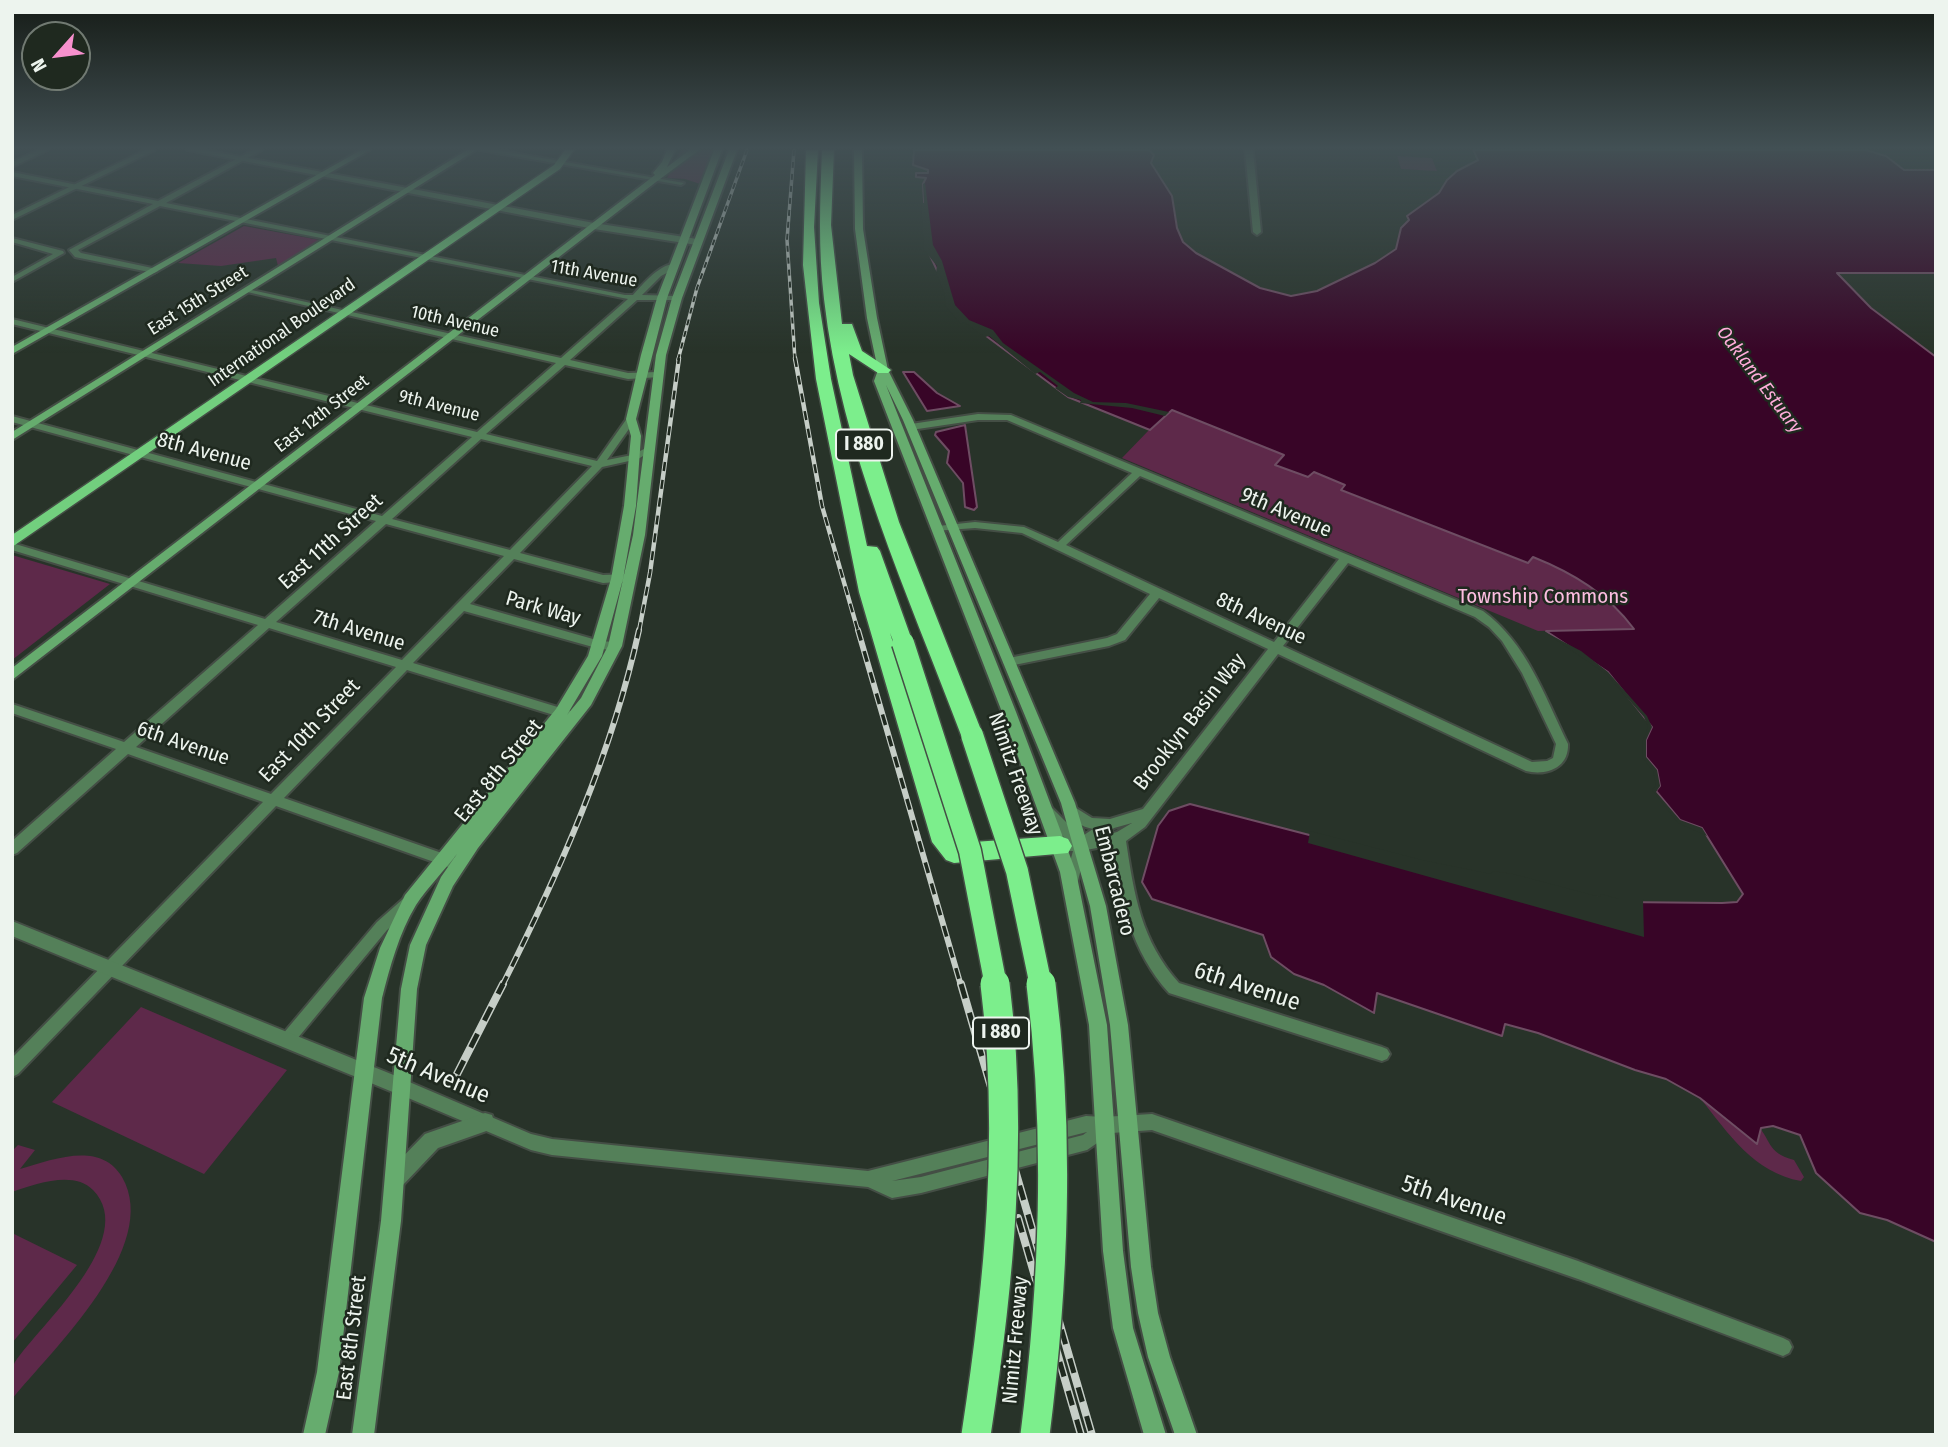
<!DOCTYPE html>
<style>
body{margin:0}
#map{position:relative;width:1948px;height:1447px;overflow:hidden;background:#283329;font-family:"Fira Sans Condensed",sans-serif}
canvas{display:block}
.frame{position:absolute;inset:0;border:14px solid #edf4ee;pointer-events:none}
.north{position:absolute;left:21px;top:21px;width:70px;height:70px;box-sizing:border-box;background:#1f291f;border:2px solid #717a72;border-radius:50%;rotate:242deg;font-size:19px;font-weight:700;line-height:28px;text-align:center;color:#edf4ee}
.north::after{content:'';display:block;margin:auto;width:24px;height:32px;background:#f790cd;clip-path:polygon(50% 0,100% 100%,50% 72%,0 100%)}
</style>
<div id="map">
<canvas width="1948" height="1447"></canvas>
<div class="frame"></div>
<div class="north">N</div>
</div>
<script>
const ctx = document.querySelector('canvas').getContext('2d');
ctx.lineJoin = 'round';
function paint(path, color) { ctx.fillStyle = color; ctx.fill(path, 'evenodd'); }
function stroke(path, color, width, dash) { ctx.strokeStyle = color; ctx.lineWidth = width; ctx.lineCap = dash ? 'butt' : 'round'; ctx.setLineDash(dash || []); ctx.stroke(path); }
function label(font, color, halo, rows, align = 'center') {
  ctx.font = font + ' "Fira Sans Condensed",sans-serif'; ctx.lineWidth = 5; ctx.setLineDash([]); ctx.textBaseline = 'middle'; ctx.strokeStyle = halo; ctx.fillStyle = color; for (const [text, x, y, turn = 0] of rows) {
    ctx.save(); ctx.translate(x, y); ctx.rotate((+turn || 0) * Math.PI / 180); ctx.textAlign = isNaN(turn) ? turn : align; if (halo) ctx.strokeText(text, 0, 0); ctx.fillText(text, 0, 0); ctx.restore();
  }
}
paint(new Path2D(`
 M681 150H713L700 184 685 179 667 178Z
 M1397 156 1432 158 1437 171 1401 169Z
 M244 226 320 240 278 266 276 258 221 266 178 263Z
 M1094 402 1171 410 1285 455 1276 464 1308 477 1313 472 1346 485 1342 491 1527 563 1532 557C1577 575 1603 593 1635 629L1538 631 1122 458 1149 430 1084 404Z
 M12 555 110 584 12 660Z
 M141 1007 287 1070 204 1174 52 1102Z
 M1706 1096C1721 1105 1742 1112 1755 1123 1772 1139 1766 1153 1794 1160L1804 1177 1801 1181C1754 1173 1728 1133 1700 1098Z
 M18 1145 35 1150 20 1169C52 1160 100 1140 122 1177 162 1246 53 1349 12 1399 12 1389 9 1371 15 1362 39 1326 140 1238 93 1190 74 1170 35 1184 12 1192V1151Z
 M12 1233 77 1265 12 1343Z`), '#5e294a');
const water = new Path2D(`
 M914 150H1149L1154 155 1151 163 1172 196 1177 228 1183 242 1196 253 1260 288 1291 296 1317 291 1375 263 1396 249 1401 228 1409 220 1407 216 1439 193 1447 180 1457 171 1478 160 1473 150H1866L1886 156 1904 170H1936V273H1837L1871 308 1936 357V1242L1887 1220 1860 1213 1816 1173 1800 1135 1773 1126 1761 1128 1757 1144 1700 1098 1666 1079 1635 1070 1538 1033 1505 1024 1502 1036 1377 993 1374 1013 1324 985 1294 974 1271 957 1263 935 1152 899 1142 882 1158 826 1169 811 1190 804 1421 864 1619 902 1722 903 1737 902 1743 894 1702 828 1680 820 1656 791 1660 786 1657 770 1646 757V740L1652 727 1608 672 1546 631 1634 629C1608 594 1573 573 1533 557L1528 563 1341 490 1345 485 1314 472 1308 477 1275 465 1284 455 1172 410 1150 430 1068 397 958 315 927 249 923 184 926 178 916 177V173H928V170L913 165Z
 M903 372H914L937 393 960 406 927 411Z
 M965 425 977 507 974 510 965 507 963 483 947 463 949 451 935 435 936 432Z`);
paint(water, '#380527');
stroke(water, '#6e4d63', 2);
paint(new Path2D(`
 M925 183 933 245 942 261 955 305 969 320 993 330 1003 343 1074 393 1093 402 1126 403 1169 412 1165 416 1132 408 1080 403 1081 400 1068 397 1055 388 1058 386 1040 372 1035 374 989 336 985 337 964 322 961 324 946 307 944 292 936 273 937 266 924 250 921 203H924L923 184Z
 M1543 631 1581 651 1608 672 1647 716 1652 727 1646 740V757L1657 770 1660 786 1656 792 1680 820 1702 828 1707 836 1678 823 1652 790 1656 785 1653 771 1642 757 1643 740 1648 727 1644 717 1606 674Z
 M1310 831 1422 860 1491 874 1493 871 1513 874 1600 897 1601 894 1619 899H1643L1644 937 1308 843Z`), '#283329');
const minor = new Path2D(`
 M38 150H48L12 167V162Z
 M253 150H262L166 203 625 295H633C645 282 659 264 678 263V267L661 276 642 295 677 296H680V300H637L570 360 628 373 657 372 661 375 660 377 628 379 565 365 486 434 597 461 628 417 631 416 636 419 607 460 632 455 650 446 655 449 638 459 602 467 520 553 603 575 628 574 633 578 632 581 603 583 514 559 470 604 600 641 615 642 621 646 615 650 600 649 464 611 413 663 574 712 576 715 574 718 570 720 407 670 284 798 456 858 458 862 456 866 451 868 276 806 18 1074 12 1077V1058L263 802 128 754 17 853 12 855V841L116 749 12 713V704L124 742 258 625 12 550V543L265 619 376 521 12 422V416L382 516 472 437 12 324V319L477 432 556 363 243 291 247 289 561 358 628 299 160 206 78 250 81 253 157 269 158 271 154 273 75 257 69 250 153 204 12 176V172L158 201ZM481 439 592 466 510 550 392 519ZM386 524 504 556 402 660 276 622ZM269 628 396 667 271 794 136 747Z
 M479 150H497L684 183 681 185Z
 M12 238 63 251 64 253 12 282V277L53 254 12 242Z
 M978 414 1011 415 1483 611C1527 643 1545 697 1568 744 1569 768 1546 776 1526 771L1278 654 1145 827 1126 841C1134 894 1141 941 1179 983L1382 1047 1387 1049 1390 1054 1387 1059 1382 1061 1169 993C1131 951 1120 899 1113 845L1086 850 1076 888 1071 890 1066 888 1064 884 1073 851 1055 850 1053 846 1055 842 1067 840 1042 816 1040 812 1042 808 1047 807 1052 808 1081 837 1093 829C1083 827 1069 820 1064 812L1066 808 1071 807 1076 808 1092 818 1110 819 1143 809 1268 649 1159 598 1125 640 1109 646 1009 666 1005 665 1003 662 1005 659 1009 658 1107 638 1117 634 1150 594 1022 533 975 528 934 531V527L938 526 975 522 1024 527 1058 542 1132 473 1007 420H978L911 430 906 427 911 424ZM1140 476 1339 559 1274 642 1066 545ZM1348 563 1475 617 1489 627 1502 641 1522 673 1556 744 1553 758 1547 761 1532 762 1283 646ZM1132 823 1117 832 1103 836 1114 828Z
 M408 897 413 899 415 903 413 907 387 930 292 1045 287 1047 282 1045 279 1040 282 1035 377 922 403 899Z
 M400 1078 531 1134 552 1139 868 1171 1086 1116 1103 1117 1152 1114 1578 1261 1783 1338 1789 1341 1792 1347 1789 1353 1783 1356 1578 1279 1152 1130 1112 1133 1087 1150 921 1193 892 1198 868 1187 552 1155 531 1150 394 1092 392 1086 394 1080ZM1087 1132 1083 1135 921 1177 892 1181Z`);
const tertiary = new Path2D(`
 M145 150H155L12 220V215Z
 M187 150H205L594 223 697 239 701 242 697 245 594 229Z
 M1245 150H1253L1261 232 1257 235 1253 232Z
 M12 921 406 1080 409 1086 406 1092 400 1095 12 936Z
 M485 1113 492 1115 494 1122 492 1129 438 1148 402 1186 395 1189 388 1186 385 1179 388 1172 425 1134Z`);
const secondary = new Path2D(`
 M361 150H370L12 354V347Z
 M467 150H476L12 440V432Z
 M667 150H675L667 167 690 150H699L656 182 12 680V668L655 175 653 173 662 162Z
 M714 150H722L667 298 636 419 641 436 636 506 623 579 602 656 567 715 581 698 608 646 633 535 656 355 672 298 729 150H737L682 298 666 355 645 535 622 646 591 705 478 848 453 886 426 945 417 989 401 1221 374 1435H352L381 1221 401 989 410 945 441 877 457 854C444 871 428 887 416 905 399 933 390 967 382 998L339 1372 325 1435H303L317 1372 364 998 380 948 405 895 556 709 588 656 611 579 624 506 631 436 626 419 641 355 657 298Z
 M854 150H862L863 229 877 318 888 370 913 420 1075 803 1106 906 1128 1025 1151 1267 1158 1313 1170 1357 1197 1435H1175L1148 1357 1138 1313 1131 1267 1110 1025 1090 906 1061 803 903 420 886 385 1016 712 1076 872 1107 1025 1123 1251 1133 1328 1166 1435H1144L1113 1328 1103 1251 1089 1025 1060 872 1002 712 874 381 878 370 867 318 855 229Z`);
const primary = new Path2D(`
 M565 150H574L560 169 12 547V535L554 165Z`);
const motorway = new Path2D(`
 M806 150H818L814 227 819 303 831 379 867 546 877 547 880 551 913 643 903 650 896 648 890 633 953 837 959 843 1060 836 1068 839 1072 846 1068 853 954 863 946 860 932 842 859 592 816 379 803 265Z
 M822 150H834L831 225 842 324H852L862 351 891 370 888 373H878L849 354 853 375 899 522 983 735 979 741H965L961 735C908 594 841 450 824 299 818 249 820 201 822 150Z`);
stroke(minor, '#444e45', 4);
stroke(tertiary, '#444e45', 4);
stroke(secondary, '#444e45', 4);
stroke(primary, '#444e45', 3);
stroke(motorway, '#444e45', 3);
paint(minor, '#548059');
paint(tertiary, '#548059');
paint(secondary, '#66ac6e');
paint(primary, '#72cf7e');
paint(motorway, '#7cee8c');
const railFar3 = new Path2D(`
 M794 150 787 240 795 360
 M678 360 697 288 747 150`);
const railFar2 = new Path2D(`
 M795 358 822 506 858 631
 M639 631 650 573 679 358`);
const railFar1 = new Path2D(`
 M858 630 961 986
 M502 986C559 873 612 754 639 630`);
const rail = new Path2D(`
 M961 984 1092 1435
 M457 1074 503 984
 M1018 1218 1081 1435`);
stroke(railFar3, '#c6cec7', 3.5);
stroke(railFar2, '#c6cec7', 4.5);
stroke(railFar1, '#c6cec7', 6);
stroke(rail, '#c6cec7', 8);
stroke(railFar3, '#1f291f', 2, [6]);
stroke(railFar2, '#1f291f', 2.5, [9]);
stroke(railFar1, '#1f291f', 3.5, [11]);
stroke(rail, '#1f291f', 5, [15]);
const motorwayBridgeFar1 = new Path2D(`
 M903 643 970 851 996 986
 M972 735 1017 871 1041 986`);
const motorwayBridge = new Path2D(`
 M976 1435C999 1285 1014 1135 995 984
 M1035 1435C1054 1284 1060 1135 1041 984`);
stroke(motorwayBridgeFar1, '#444e45', 25, []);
stroke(motorwayBridge, '#444e45', 32, []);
stroke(motorwayBridgeFar1, '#7cee8c', 22);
stroke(motorwayBridge, '#7cee8c', 29);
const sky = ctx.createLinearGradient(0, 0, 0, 353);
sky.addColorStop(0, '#161c17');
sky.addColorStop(0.42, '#425054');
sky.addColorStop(1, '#42505400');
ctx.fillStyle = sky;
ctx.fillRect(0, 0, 1948, 353);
label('18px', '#edf4ee', '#1f291f', [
 ["11th Avenue",594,274,10],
 ["East 15th Street",198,301,-32],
 ["10th Avenue",455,322,13],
 ["International Boulevard",282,333,-35],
 ["9th Avenue",439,406,14],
 ["East 12th Street",322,414,-38]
]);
label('italic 19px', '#ffacdb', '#1f291f', [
 ["Oakland Estuary",1759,380,53]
]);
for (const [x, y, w] of [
 [864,445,56],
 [1001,1033,56]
]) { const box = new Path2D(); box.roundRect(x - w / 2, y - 15.5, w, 31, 5); ctx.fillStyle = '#1f291f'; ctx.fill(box); stroke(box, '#edf4ee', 2); }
label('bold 19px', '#edf4ee', null, [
 ["I 880",864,445],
 ["I 880",1001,1033]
]);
label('21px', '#edf4ee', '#1f291f', [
 ["8th Avenue",204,452,15],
 ["9th Avenue",1286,513,23],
 ["East 11th Street",331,542,-42],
 ["Park Way",543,609,16],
 ["8th Avenue",1261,619,25],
 ["7th Avenue",359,631,17],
 ["Brooklyn Basin Way",1190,722,-52],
 ["East 10th Street",310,731,-46],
 ["6th Avenue",183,744,19],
 ["East 8th Street",499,771,-51],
 ["Nimitz Freeway",1015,774,71],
 ["Embarcadero",1114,881,76],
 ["East 8th Street",352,1338,-83],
 ["Nimitz Freeway",1016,1340,-85]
]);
label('21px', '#fcbde0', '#1f291f', [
 ["Township Commons",1543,597]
]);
label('24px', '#edf4ee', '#1f291f', [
 ["6th Avenue",1247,987,18],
 ["5th Avenue",438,1076,23],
 ["5th Avenue",1454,1201,19]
]);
</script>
